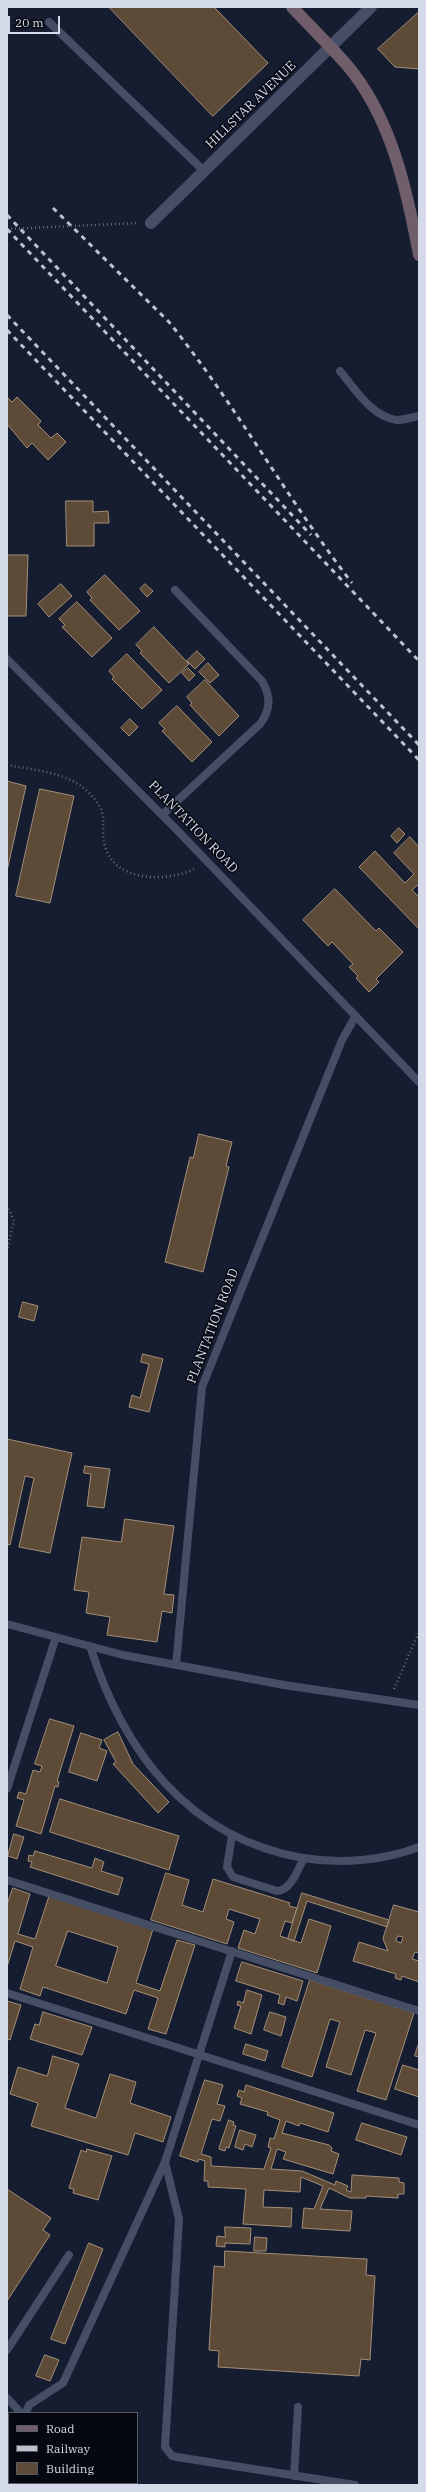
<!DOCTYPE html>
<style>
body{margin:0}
#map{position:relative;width:426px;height:2492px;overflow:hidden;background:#161d31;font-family:"IBM Plex Serif",serif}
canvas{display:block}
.frame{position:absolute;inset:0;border:8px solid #d5dae8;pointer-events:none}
.legend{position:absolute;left:8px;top:2412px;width:130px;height:72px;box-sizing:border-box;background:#050810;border:1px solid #585c66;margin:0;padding:5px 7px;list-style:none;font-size:12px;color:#d5dae8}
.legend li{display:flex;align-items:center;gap:8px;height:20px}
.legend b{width:20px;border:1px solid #585c66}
.scale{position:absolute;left:8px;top:16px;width:52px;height:18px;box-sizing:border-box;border:2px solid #d5dae8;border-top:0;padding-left:5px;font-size:12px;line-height:14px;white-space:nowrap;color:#d5dae8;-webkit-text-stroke:3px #050810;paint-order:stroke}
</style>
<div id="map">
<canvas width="426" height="2492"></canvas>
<div class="frame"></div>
<ul class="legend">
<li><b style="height:5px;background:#705f6b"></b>Road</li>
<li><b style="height:5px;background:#bcc1d0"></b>Railway</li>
<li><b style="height:11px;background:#5d4b37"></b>Building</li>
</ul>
<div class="scale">20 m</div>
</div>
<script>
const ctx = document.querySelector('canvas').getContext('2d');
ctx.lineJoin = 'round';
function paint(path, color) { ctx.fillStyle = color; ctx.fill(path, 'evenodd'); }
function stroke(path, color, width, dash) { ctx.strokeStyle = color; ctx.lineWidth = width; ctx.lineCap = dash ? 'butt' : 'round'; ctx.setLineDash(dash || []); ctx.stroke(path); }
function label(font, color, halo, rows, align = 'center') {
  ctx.font = font + ' "IBM Plex Serif",serif'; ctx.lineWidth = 3; ctx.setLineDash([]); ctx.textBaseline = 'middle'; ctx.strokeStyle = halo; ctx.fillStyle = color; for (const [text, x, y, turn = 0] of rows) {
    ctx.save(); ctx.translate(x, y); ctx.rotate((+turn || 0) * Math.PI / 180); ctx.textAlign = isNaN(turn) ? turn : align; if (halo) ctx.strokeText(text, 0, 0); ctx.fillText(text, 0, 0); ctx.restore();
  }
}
const building = new Path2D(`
 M109 7H214L268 63 213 116Z
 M419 12V69L395 67 378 49Z
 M7 397 12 402 17 397 41 421 38 425 51 438 57 433 66 442 48 460 32 443 27 448 7 424Z
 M66 501H93V512L108 511 109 523H94V546H67Z
 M7 555H28L26 616H7Z
 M105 575 140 611 119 630 90 600 92 598 87 592Z
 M61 584 72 596 49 617 38 604Z
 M145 584 153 591 147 597 140 589Z
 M77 602 112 638 92 657 62 627 65 625 59 619Z
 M154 627 189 664 169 683 140 653 142 651 136 645Z
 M197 651 205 659 195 669 187 661Z
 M127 654 162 690 142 709 112 679 114 677 109 671Z
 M208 663 219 675 210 683 199 672Z
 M188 668 195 675 189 681 182 673Z
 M205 680 239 716 219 736 190 705 192 703 187 697Z
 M177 706 212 742 192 762 162 731 165 729 159 723Z
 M130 719 138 727 129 736 121 728Z
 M7 781 26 786 7 871Z
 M40 789 74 796 50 903 16 896Z
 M399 828 405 834 397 843 391 836Z
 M410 837 419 847V884L412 890 419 897V929L359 867 375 851 405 883 414 874 394 853Z
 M335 889 376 931 379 928 403 952 376 979 379 982 369 992 356 978 358 976 349 967 353 964 332 942 328 946 303 920Z
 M199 1134 232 1142 226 1166 229 1167 203 1272 165 1262 190 1157 193 1158Z
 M23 1302 38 1306 34 1321 19 1317Z
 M143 1354 163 1359 149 1412 129 1407 132 1395 140 1398 149 1364 141 1362Z
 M7 1439 72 1453 50 1553 19 1547 34 1478 25 1476 10 1545 7 1544Z
 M85 1466 110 1469 104 1508 87 1506 91 1474 84 1473Z
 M125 1519 174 1526 164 1594 174 1595 172 1613 162 1611 157 1642 107 1635 110 1617 86 1613 89 1592 74 1590 82 1537 121 1542Z
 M50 1719 74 1726 57 1781 59 1782 58 1787 55 1786 41 1834 16 1826 24 1800 17 1798 19 1792 26 1794 33 1770 40 1772 42 1766 35 1764Z
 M118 1732 133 1764 169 1802 158 1813 113 1764 116 1762 104 1740Z
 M81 1733 102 1740 99 1748 107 1751 97 1781 69 1772Z
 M60 1799 179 1836 169 1870 50 1832Z
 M14 1834 24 1837 17 1859 8 1856Z
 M35 1851 92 1868 95 1858 104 1862 101 1871 123 1878 118 1895 30 1867 32 1862 28 1861 29 1855 33 1856Z
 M166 1873 189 1880 182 1905 203 1912 213 1879 290 1903 289 1906 297 1908 292 1923 285 1921 280 1936 301 1943 309 1919 331 1926 317 1973 238 1948 244 1930 255 1934 260 1919 229 1909 226 1919 234 1922 227 1944 151 1920Z
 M13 1888 30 1894 18 1934 35 1939 49 1896 153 1929 136 1983 160 1991 177 1940 195 1945 166 2034 148 2029 158 1998 134 1990 126 2014 43 1987 40 1996 20 1989 33 1947 15 1941 7 1967V1905ZM68 1931 118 1947 107 1983 56 1966Z
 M302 1893 389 1920 387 1927 307 1901 294 1941 288 1939Z
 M394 1905 419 1912V1953L415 1952 412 1959 419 1961V1982L402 1976 401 1980 395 1978 396 1974 353 1961 359 1942 388 1951 383 1939ZM398 1936 403 1937 401 1943 396 1941Z
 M242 1962 303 1981 297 2001 286 1997 284 2005 278 2003 280 1995 236 1981Z
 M310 1980 414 2013 386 2100 357 2091 376 2033 365 2030 351 2075 326 2067 340 2022 330 2019 312 2077 282 2067Z
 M247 1990 262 1995 251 2034 234 2028 241 2006 237 2005 238 2001 243 2003Z
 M7 2001 21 2005 10 2040 7 2039Z
 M43 2012 92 2027 82 2055 30 2039 35 2024 39 2025Z
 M270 2012 286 2017 281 2036 264 2030Z
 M246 2044 268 2051 265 2061 243 2054Z
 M418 2046 419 2047V2057L415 2056Z
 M53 2056 79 2064 65 2108 96 2118 110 2074 136 2082 130 2103 171 2117 163 2142 135 2133 128 2155 31 2126 38 2103 10 2094 18 2067 47 2076Z
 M403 2065 419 2070V2099V2097L395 2089Z
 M205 2080 223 2085 217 2104 225 2106 220 2121 212 2119 201 2154 211 2157V2166L264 2169 271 2148 268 2147 270 2138 274 2139 280 2120 267 2115 268 2112 240 2104 242 2098 237 2096 239 2090 244 2092 246 2085 334 2113 328 2132 300 2123 299 2126 286 2121 282 2133 329 2145 332 2148 331 2151 339 2154 333 2174 283 2159 286 2152 277 2149 271 2169 302 2171 335 2185 336 2181 348 2186 346 2190 351 2192 352 2175 399 2178V2182L404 2183V2194H398V2198L366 2196V2198H350L329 2188 320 2209 352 2211 350 2231 302 2228 304 2208 314 2209 323 2186 301 2177 300 2192 264 2190 263 2207 292 2208 291 2227 243 2224 246 2189 208 2187V2181H204L205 2161 199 2159 198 2162 180 2156Z
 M229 2120 234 2122 233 2125 236 2126 229 2148 226 2147 225 2151 219 2149 220 2145Z
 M362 2123 407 2137 401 2155 356 2140Z
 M240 2130 256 2135 252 2147 245 2144 243 2150 235 2147Z
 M87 2149 112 2156 98 2200 73 2193 74 2189 69 2188 81 2150 86 2152Z
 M7 2189 51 2218 43 2230 50 2235 7 2301Z
 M225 2227 251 2228 250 2244 225 2243V2247L216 2246 217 2236 225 2237Z
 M255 2237 267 2238 266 2251H254Z
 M89 2243 103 2249 65 2344 51 2339Z
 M225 2251 367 2259 366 2275 375 2276 370 2360 361 2359 359 2376 218 2367 219 2351 209 2350 214 2266 224 2267Z
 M45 2355 59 2360 50 2381 36 2376Z`);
paint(building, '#5d4b37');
stroke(building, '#a38f78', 1);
stroke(new Path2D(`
 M7 229 138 223
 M7 765C33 770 67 772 87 791 114 817 97 823 106 849 117 883 171 882 196 868
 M7 1205 14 1221 7 1250
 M394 1689 419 1632`), '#636a7b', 2.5, [1, 3]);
stroke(new Path2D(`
 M49 22 204 171
 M340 371C355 389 372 417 397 420 404 420 413 417 419 416
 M7 659 174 827 419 1082
 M162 815 260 724C271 710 271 696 262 681L175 590
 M7 1624 123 1655 284 1685 419 1705
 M90 1646C123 1751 188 1838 303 1858 340 1864 383 1861 419 1847
 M176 1665 202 1387 342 1040 355 1017
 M7 1789 56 1637
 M232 1835 227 1867 233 1877 277 1891C291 1891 298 1869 304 1858
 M7 1880 419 2011
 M7 1993 419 2125
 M165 2162 179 2219 165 2447 172 2456 177 2457 355 2485
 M7 2350 69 2255
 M7 2398 21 2413
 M26 2413 29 2405 63 2383 165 2162 232 1951
 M294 2476 298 2407
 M22 2483V2485`), '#454e65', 8);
stroke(new Path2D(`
 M151 223 371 7`), '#454e65', 12);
stroke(new Path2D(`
 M292 7C310 26 329 45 346 64 391 116 407 190 419 255`), '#705f6b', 12);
stroke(new Path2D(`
 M53 208 169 322C236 405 287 499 352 583
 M7 215 311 535
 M7 229 419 661
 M7 315 419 745
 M7 330 419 760`), '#bcc1d0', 3, [5, 5]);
label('13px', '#d5dae8', '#050810', [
 ["HILLSTAR AVENUE",251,105,-44],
 ["PLANTATION ROAD",193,827,46],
 ["PLANTATION ROAD",213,1326,-69]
]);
</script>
